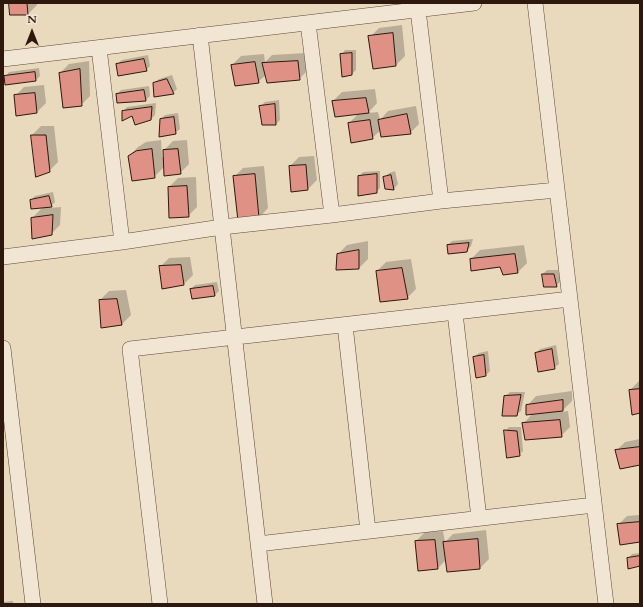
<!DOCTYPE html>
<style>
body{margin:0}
#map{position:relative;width:643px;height:607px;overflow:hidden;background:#e9d9bd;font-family:Cardo,serif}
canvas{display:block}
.frame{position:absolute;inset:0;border:4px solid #2e170d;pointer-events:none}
.north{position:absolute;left:12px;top:12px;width:40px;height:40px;-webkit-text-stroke:3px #f1e6d4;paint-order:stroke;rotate:0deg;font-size:11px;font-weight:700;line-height:16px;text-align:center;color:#2e170d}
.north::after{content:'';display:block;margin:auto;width:14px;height:18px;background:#2e170d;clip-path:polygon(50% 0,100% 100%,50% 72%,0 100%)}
</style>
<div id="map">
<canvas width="643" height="607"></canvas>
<div class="frame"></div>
<div class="north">N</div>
</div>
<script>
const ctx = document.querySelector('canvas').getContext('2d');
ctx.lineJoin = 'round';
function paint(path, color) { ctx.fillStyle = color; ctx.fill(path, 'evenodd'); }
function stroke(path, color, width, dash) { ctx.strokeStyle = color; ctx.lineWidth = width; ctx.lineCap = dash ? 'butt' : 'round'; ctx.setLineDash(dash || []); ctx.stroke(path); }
paint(new Path2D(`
 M10 3H37V5L28 14Z
 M402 25 405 56 396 65 370 37 379 28Z
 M345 50H356V70L352 74 341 55Z
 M306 53 308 70 299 79 266 75 258 82 232 65 241 56 264 54 265 62 272 55Z
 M148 55 150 66 146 70 117 64 122 60Z
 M89 61 90 96 81 105 60 73 69 64Z
 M39 68 40 76 36 80 5 77 9 72Z
 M172 75 177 89 173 93 154 83 159 79Z
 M44 85 46 103 37 112 15 96 24 87Z
 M149 86 150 96 146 100 117 94 121 90Z
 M375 89 377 103 368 113 378 112 380 120 388 111 416 106 419 124 410 133 381 130 372 138 349 123 359 113 333 101 342 92Z
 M279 100 280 120 276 124H263L261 106 265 102Z
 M156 103 155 115 151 119 123 112 127 107Z
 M178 113 180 129 175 133 161 119 165 115Z
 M41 126H54L58 162 49 171 32 135Z
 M161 140 162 157H164V150L173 141 187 140 189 164 180 173 164 167 154 177 129 156 138 147 146 142Z
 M314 156 317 180 308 189 290 166 299 157Z
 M264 166 268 208 259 218 234 177 243 168Z
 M380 171V188L376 192 359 177 363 172Z
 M395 171 398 184 394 189 386 188 384 178 389 173Z
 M196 177 197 207 188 216 169 187 178 178Z
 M53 192 55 202 49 208 61 207 60 225 51 234 32 218 43 207 31 200 35 196Z
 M473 239 471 246 467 251 448 245 452 241Z
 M368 241V259L359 268 338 254 347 245Z
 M524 245 527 263 518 272 500 266 471 259 480 250Z
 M190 257 193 275 184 284 160 267 169 258Z
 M411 259 416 289 407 298 381 301 377 271 386 262Z
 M547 270H558L561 281 556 286H545L543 274Z
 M217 282 219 291 215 295 191 289 195 285Z
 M126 290 131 315 122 324 102 327 100 300 109 291Z
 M556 345 559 364 554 368 536 353 540 349Z
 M488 351 490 371 486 375 477 377 474 357 479 353Z
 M639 381H640V412L630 390Z
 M572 391V401L561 412 568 411 570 427 561 436 523 424 533 413 527 406 536 396Z
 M510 392H525L521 411 516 415 505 396Z
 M509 427H521L523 451 519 455 505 431Z
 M640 439V464L616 451 625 442Z
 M640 515V541L618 525 627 516Z
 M486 530 489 559 480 568 447 571 446 560 438 568 416 541 425 532 443 531 445 542 453 534Z
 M640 553V565L628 559 632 554Z
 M13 601V604H3V602Z`), '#0003');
const building = new Path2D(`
 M9 3H27L28 15H10Z
 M393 33 396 66 373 69 368 36Z
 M352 53V75L342 77 340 54Z
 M144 59 147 71 118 76 116 64Z
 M298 61 300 80 267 83 262 63Z
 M255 62 259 83 235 86 231 65Z
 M80 69 82 106 63 108 59 73Z
 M35 72 36 81 5 85 4 76Z
 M167 79 174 94 154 97 153 83Z
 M144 90 146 101 117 103 116 94Z
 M35 93 37 113 16 116 14 95Z
 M366 98 369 113 335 117 332 101Z
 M275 104 276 125H262L259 106Z
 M152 107 151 120 135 125 132 116 122 121V111Z
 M407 114 411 134 381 137 378 120Z
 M174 117 176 134 159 137 160 119Z
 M370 120 373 139 351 143 348 123Z
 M31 135H46L50 172 36 177Z
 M152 149 155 178 132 181 128 156 136 151Z
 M178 149 181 174 164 176 163 150Z
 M306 165 308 190 291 192 289 166Z
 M255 174 259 218 238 221 233 176Z
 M377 174V193L358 196V176Z
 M391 175 394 190 385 189 383 177Z
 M187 186 189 217 169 218 168 187Z
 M49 196 52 207 31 209 30 200Z
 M53 215 52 235 32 239 31 218Z
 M469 243 467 252 448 254 447 245Z
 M359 250V269L336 270 337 254Z
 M515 254 518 273 503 275 500 267 471 271 470 259Z
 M181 265 184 285 162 289 159 266Z
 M402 268 408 299 380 302 376 271Z
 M542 274H554L557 287H544Z
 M213 286 215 296 192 299 190 289Z
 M117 299 122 325 101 328 99 300Z
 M552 349 555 369 538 372 535 353Z
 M484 355 486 376 476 378 473 357Z
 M640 389V413L632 415 629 390Z
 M521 395 517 416H502L504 396Z
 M563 400V411L526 415V405Z
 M560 420 562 437 525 440 522 423Z
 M504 430 517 431 520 456 507 458Z
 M640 447V465L620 469 615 450Z
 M640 522V542L620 545 617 524Z
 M478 539 480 569 447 572 443 542Z
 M435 540 438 569 418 571 415 541Z
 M640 556V566L628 569 627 558Z`);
paint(building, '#df9185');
stroke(building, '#2e170d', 1);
const street = new Path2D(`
 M535 3 606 604
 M418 10 441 201
 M308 23 332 215
 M200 35 265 604
 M99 48 122 242
 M3 59 474 3
 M3 257 122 242 222 227 332 215 441 201 557 190
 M455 313 479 518
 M345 325 368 531
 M3 348 33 604
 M258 544 594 505
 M160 604 130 349 570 299`);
stroke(street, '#5d4839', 16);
stroke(street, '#f1e6d4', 15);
</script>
